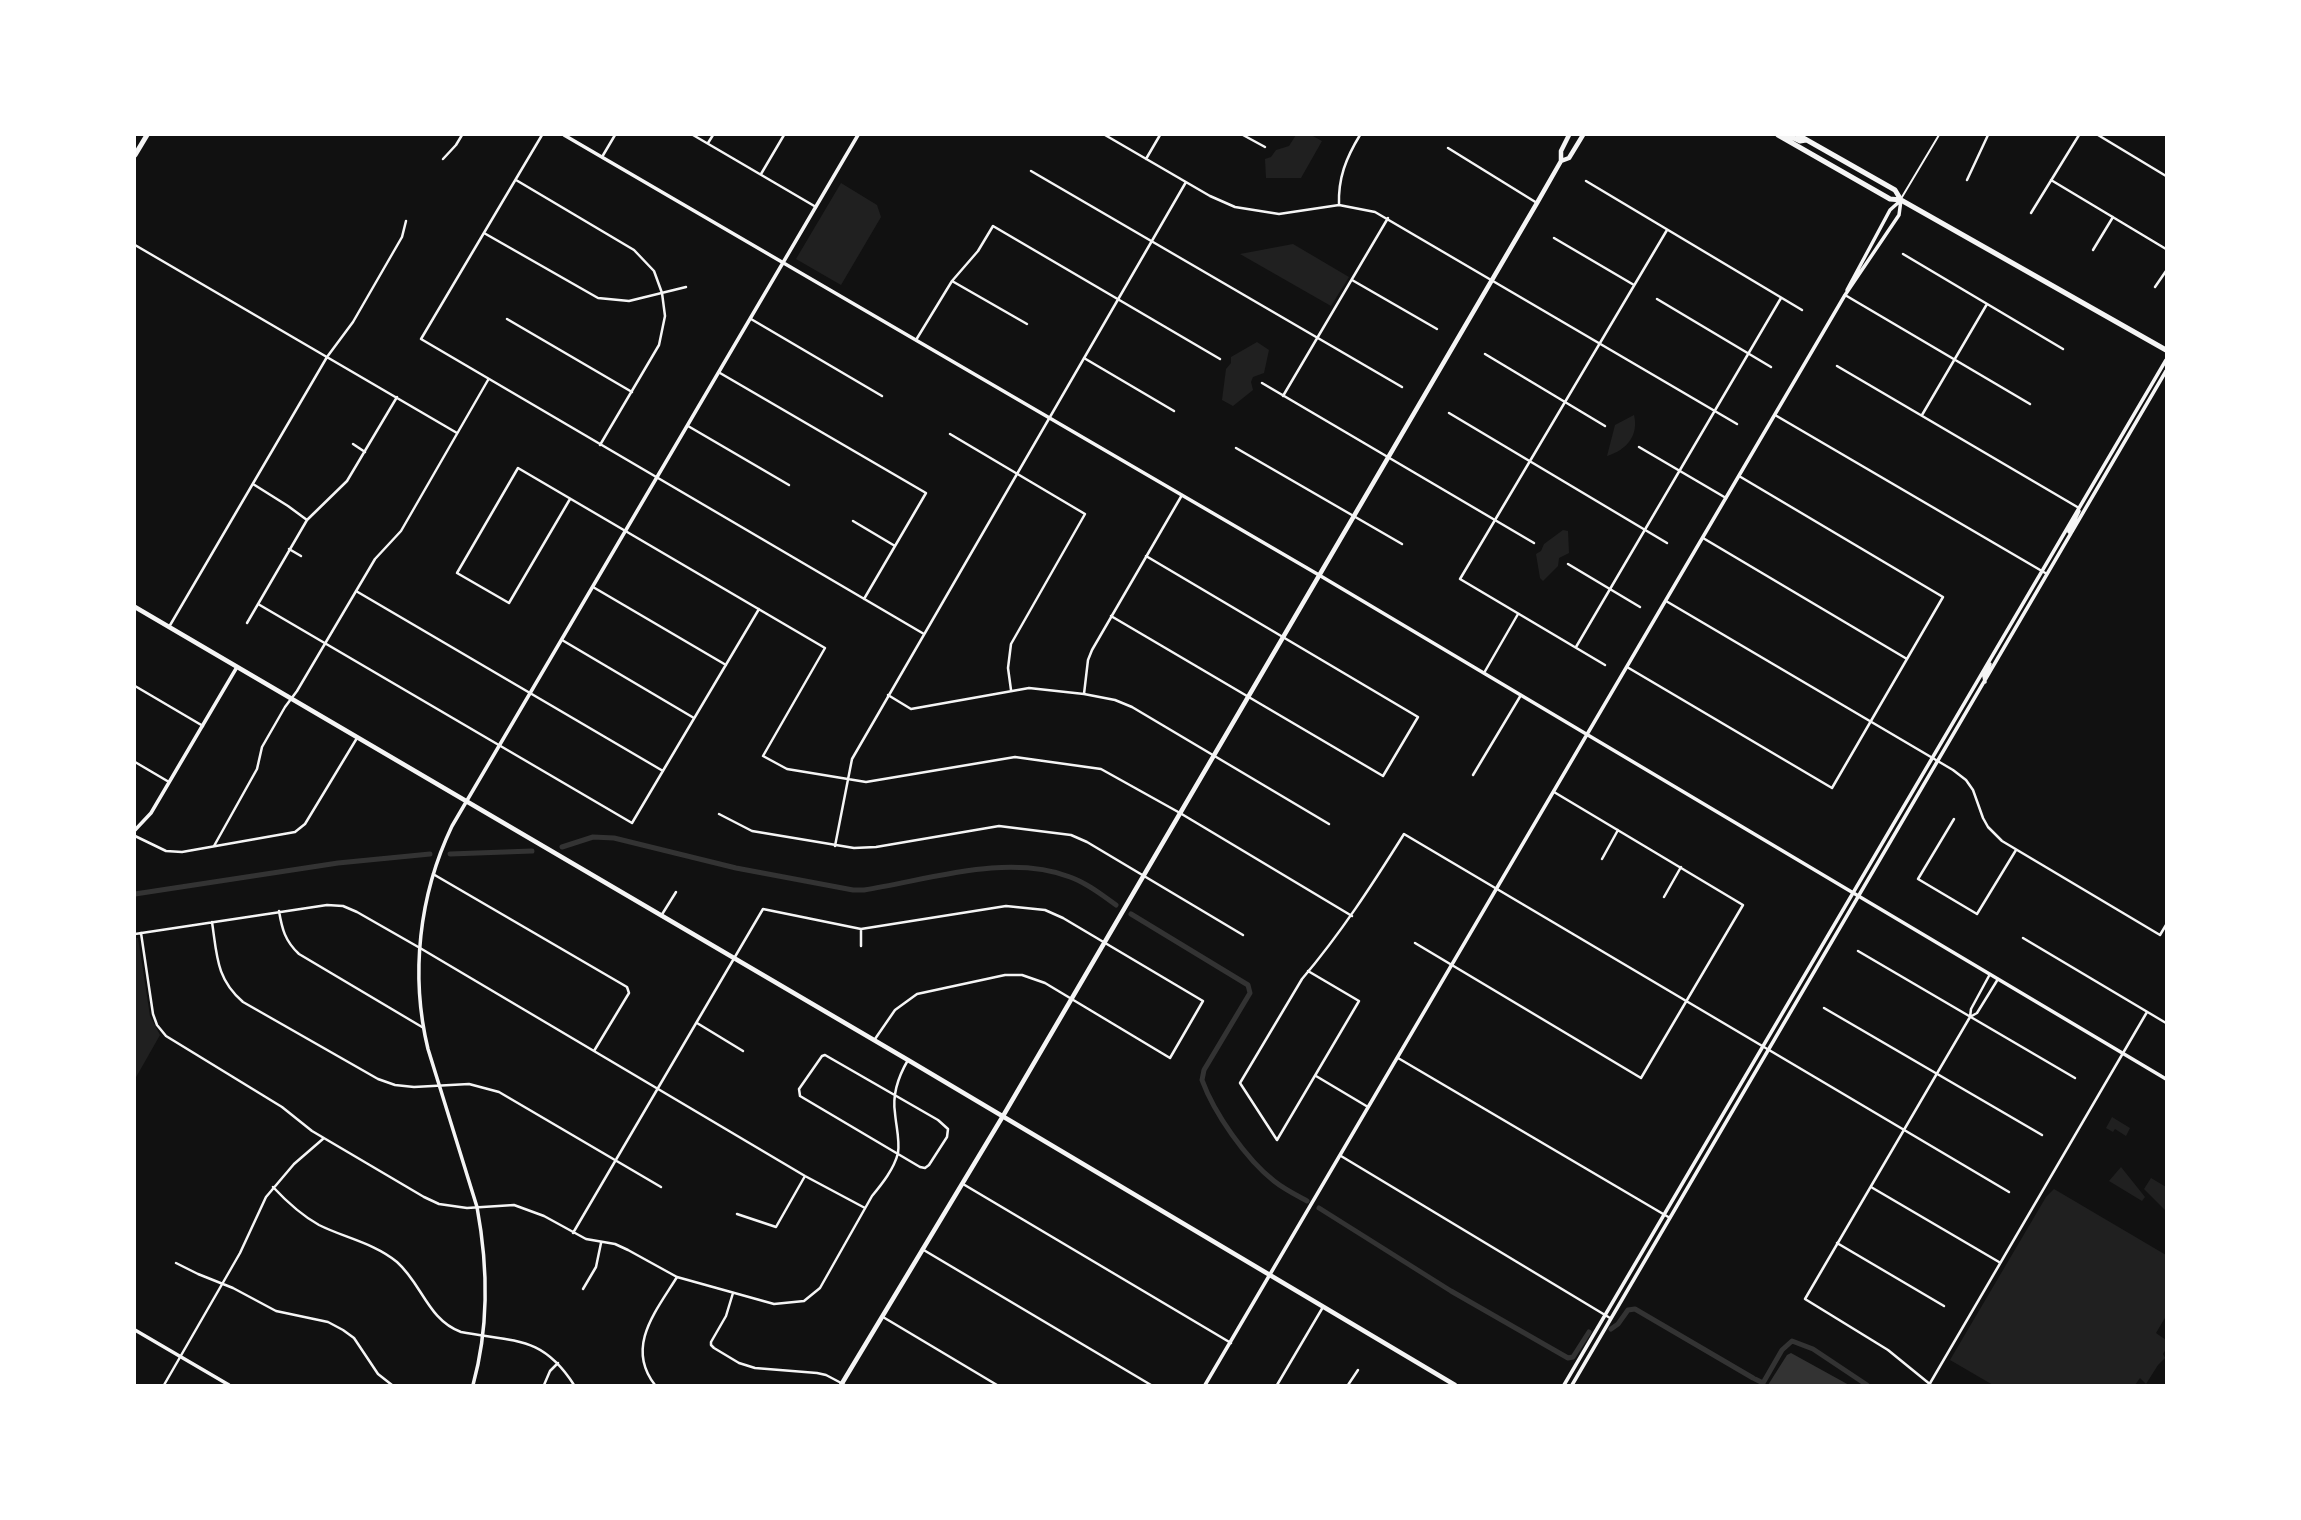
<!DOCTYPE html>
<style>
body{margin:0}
#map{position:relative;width:2301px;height:1520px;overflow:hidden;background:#111;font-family:"Varela Round",sans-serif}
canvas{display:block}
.frame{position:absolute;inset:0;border:136px solid #fff;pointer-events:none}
</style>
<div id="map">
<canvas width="2301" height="1520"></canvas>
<div class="frame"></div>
</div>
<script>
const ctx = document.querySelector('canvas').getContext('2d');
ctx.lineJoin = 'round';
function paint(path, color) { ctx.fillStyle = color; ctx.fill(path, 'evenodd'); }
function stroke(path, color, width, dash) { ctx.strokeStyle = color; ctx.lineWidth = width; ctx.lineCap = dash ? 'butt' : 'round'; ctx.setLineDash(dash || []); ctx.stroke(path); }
paint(new Path2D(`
 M1296 135H1311L1322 141 1301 178H1266L1265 159 1271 157 1276 150 1289 146Z
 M841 183 877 205 881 217 841 285 796 259Z
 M1293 244 1349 277 1331 306 1240 254Z
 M1257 342 1269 350 1264 373 1253 377 1251 382 1253 390 1233 406 1222 400 1226 369 1231 363V357Z
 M1634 415C1639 435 1627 450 1607 456L1615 425Z
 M1563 530 1568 531 1569 553 1559 558 1558 566 1543 581 1540 578 1536 554 1541 551 1544 544Z
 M135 938H138L150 1016 160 1035 135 1079Z
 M2112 1117 2130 1128 2126 1136 2115 1129 2113 1132 2106 1128Z
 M2121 1167 2145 1197 2142 1201 2109 1181Z
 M2151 1178 2166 1187V1211L2144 1189Z
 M2054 1189 2166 1255V1316L2156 1333 2166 1340V1349L2163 1354 2165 1358 2158 1365 2146 1384 2140 1378 2135 1385H1993L1950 1360 2046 1197Z`), '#202020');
paint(new Path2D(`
 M1791 1353 1849 1385H1768L1787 1355Z`), '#333');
stroke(new Path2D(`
 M562 847 593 837 614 838 736 868 853 890H864C928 880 1007 853 1070 877 1087 883 1102 895 1116 905
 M450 854 532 851
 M135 894 338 863 430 854
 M1131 914 1248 985 1250 993 1247 998 1204 1070 1202 1080C1214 1113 1246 1159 1274 1181 1284 1189 1296 1195 1307 1201
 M1319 1208 1451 1291 1568 1358 1573 1357 1589 1332
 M1611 1329 1618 1324 1628 1310 1635 1309 1753 1378
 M1755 1379 1763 1383 1782 1350 1792 1341 1813 1349 1867 1385`), '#333', 5);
stroke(new Path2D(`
 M1902 197 1939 135`), '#f5f5f5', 2);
stroke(new Path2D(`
 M542 135 421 339 924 634
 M693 135 816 207
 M1105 135 1210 196 1235 207 1279 214 1339 205 1375 212 1737 424
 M1243 135 1265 147
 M2098 135 2166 176
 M708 143 713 135
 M1448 148 1537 203
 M602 157 615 135
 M443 159 456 145 462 135
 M1146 159 1160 135
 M1031 171 1402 387
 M761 174 784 135
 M516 180 634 250 654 271 662 293 665 316 659 345 600 445
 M1967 180 1988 135
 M2051 180 2166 249
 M1586 181 1802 310
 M1339 205C1338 178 1346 158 1360 135
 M2031 213 2079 135
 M484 233 598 298 629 301 686 287
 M1554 238 1634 285
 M135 245 457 433
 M2093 250 2113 217
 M1903 254 2063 349
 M1352 280 1437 329
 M952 281 1027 324
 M2155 287 2166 271
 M1845 295 2030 404
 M1657 299 1771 367
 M507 319 632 392
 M751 319 882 396
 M916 340 952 281 978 251 993 226 1220 359
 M1485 354 1605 426
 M1084 358 1174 411
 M1837 366 2079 508
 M720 373 926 493 864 599
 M1262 383 1534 543
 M1283 396 1388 218
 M1449 413 1667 543
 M1775 415 2047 574
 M1922 415 1987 304
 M688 426 789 485
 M950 434 1085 514 1011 644 1008 668 1011 690
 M353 444 365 452
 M1639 447 1726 498
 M1236 448 1402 544
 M253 484 288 506 307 520
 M570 499 509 603 457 573 518 468 825 648 763 756 787 769 866 782 1015 757 1101 769 1180 813 1352 916
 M853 521 895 546
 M1703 538 1907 659
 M289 549 301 556
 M1568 564 1640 607
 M593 587 726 665
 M356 591 663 771
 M1666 601 1953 770 1966 780 1973 790 1983 818 1988 827 2002 841 2160 935 2166 925
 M258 604 632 823 759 609
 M1111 616 1383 776 1418 717 1146 556
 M247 623 307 520 347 481 397 397
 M169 627 327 357 353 322 402 237 406 221
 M562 640 694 718
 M1576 647 1781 298
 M1605 665 1460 579 1667 230
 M1627 667 1832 788 1943 597 1739 476
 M1484 673 1518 614
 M135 686 203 726
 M1084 694 1088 660 1092 650 1182 495
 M888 695 911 709 1029 688 1084 694 1115 700 1132 707 1329 824
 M135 762 169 782
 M1473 775 1521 695
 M719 814 752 831 854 848 876 847 999 826 1071 835 1087 842 1243 935
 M1954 819 1918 879 1977 914 2016 850
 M135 836 166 851 182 852 295 832 305 824 357 738
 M214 846 257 769 262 747 285 707 297 691 375 559 401 531 488 380
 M835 846 852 759 1186 182
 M1602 859 1618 830
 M433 874 627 987 629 993 594 1051
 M1664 897 1681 867
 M279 911C282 929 285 941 299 954L422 1027
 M661 916 676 892
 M212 922C217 955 216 979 243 1002L378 1079 395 1085 414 1087 469 1084 499 1092 661 1187
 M141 933 153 1014 157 1025 166 1036 282 1107 312 1131 424 1197 439 1204 467 1208 514 1205 544 1216 586 1239 615 1244 628 1250 677 1277 774 1304 804 1301 820 1288 872 1196C882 1184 894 1169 898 1153 900 1140 896 1126 895 1113 892 1094 898 1077 908 1060
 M135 934 327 905 343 906 357 912 420 948 805 1176 865 1208
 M2023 938 2166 1023
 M1415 943 1641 1078 1743 905 1554 792
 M861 946V929
 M1858 951 2075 1078
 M1308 971 1359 1001 1277 1140 1240 1083 1302 979C1341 933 1372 885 1404 834L2009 1192
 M1824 1008 2042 1135
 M1970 1017 1977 1013 1998 979
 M697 1023 743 1051
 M825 1055 938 1120 948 1129 947 1137 929 1165 925 1168 920 1167 800 1096 799 1089 822 1056Z
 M1398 1058 1670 1218
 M1316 1076 1368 1107
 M1341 1156 1610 1318
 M963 1184 1231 1343
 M273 1187C287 1202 301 1215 319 1225 345 1238 374 1243 397 1262 422 1284 428 1320 461 1332 514 1342 542 1335 574 1385
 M1871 1187 1999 1262
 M737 1214 776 1227 805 1176
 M573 1233 763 909 861 929 1006 906 1045 910 1063 918 1203 1001 1170 1058 1045 983 1022 975H1005L917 994 895 1010 875 1039
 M1837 1243 1944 1306
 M922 1249 1151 1385
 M176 1263 198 1274 233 1288 276 1311 328 1322 343 1330 354 1338 378 1374 392 1385
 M583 1289 596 1267 601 1243
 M733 1293 726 1316 711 1342V1345L714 1348 739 1363 755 1368 817 1373 826 1375 845 1385
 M883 1317 997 1385
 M164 1385 240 1253 266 1197 294 1164 324 1138
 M544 1385 550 1371 558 1363
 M655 1385C625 1347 656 1311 677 1277
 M1277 1385 1323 1307
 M1348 1385 1358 1370
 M1929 1385 2147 1012
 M1931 1385 1888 1350 1805 1299 1970 1017 1971 1009 1990 974`), '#f5f5f5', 2.5);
stroke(new Path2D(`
 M564 135 1319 575 2166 1079
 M1847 290 1890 210 1900 201
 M2069 532 2079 511
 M1985 682 1984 676 1990 664
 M135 830 151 813 237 667
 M135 1330 229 1385
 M473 1385C489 1327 488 1266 477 1207L428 1049C410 975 419 895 452 826L858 135
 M1205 1385 1845 295 1899 215 1901 200
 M1564 1385 2166 360
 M1572 1385 2166 371`), '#f5f5f5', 3.5);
stroke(new Path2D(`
 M1561 161 1569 158 1583 135
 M135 607 908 1060 1455 1385
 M841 1385 1003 1116 1537 203 1561 161V151L1569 135`), '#f5f5f5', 4.5);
stroke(new Path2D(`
 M1778 135 1890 199 1901 200 2166 350
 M1787 135 1800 141 1806 140
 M1798 135 1895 190 1901 200
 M135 155 147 135`), '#f5f5f5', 5);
</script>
